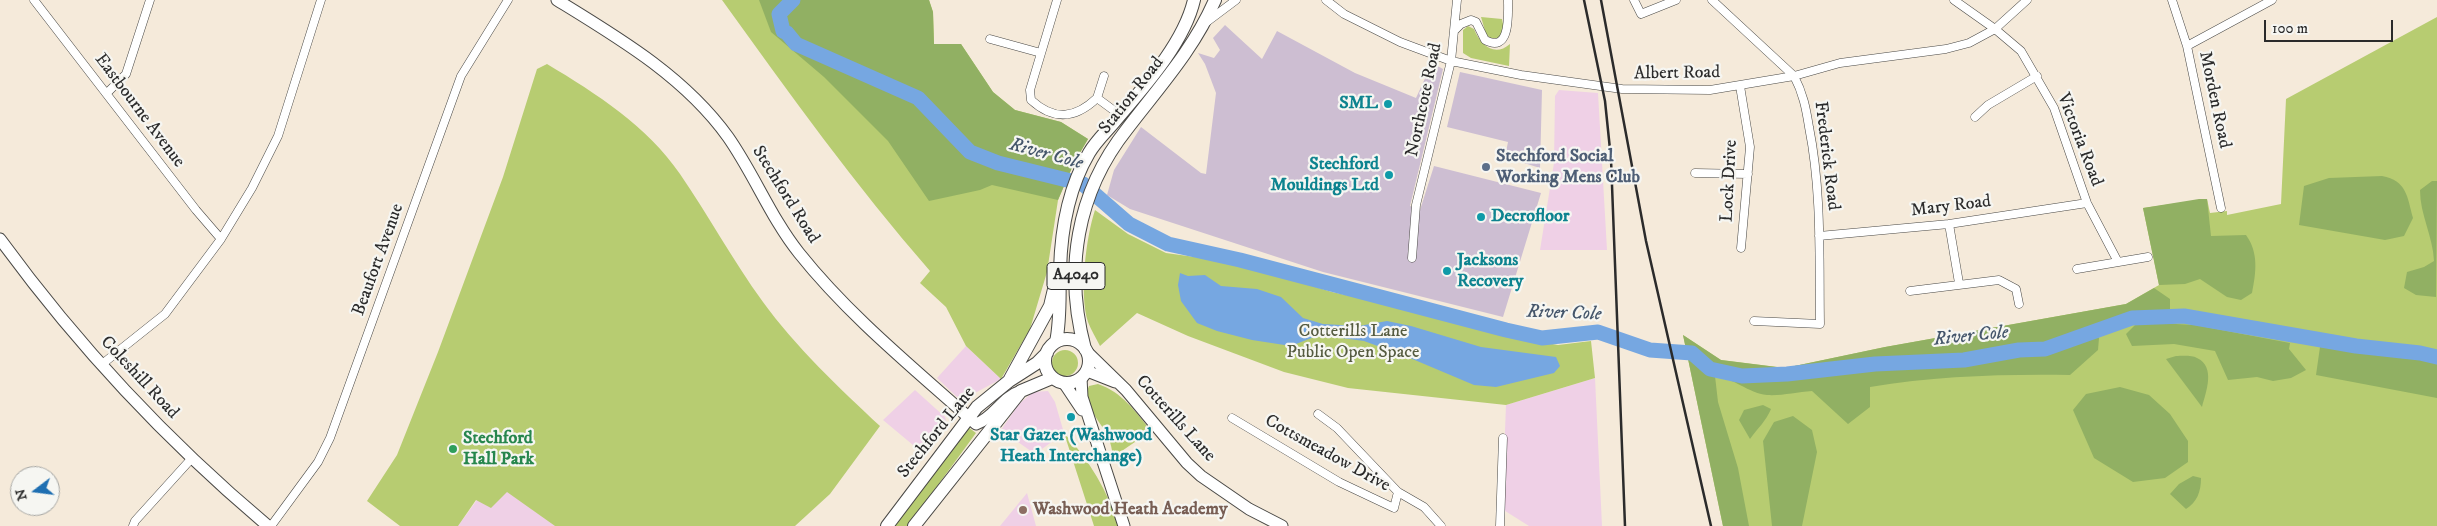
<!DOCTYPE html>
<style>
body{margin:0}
#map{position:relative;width:2437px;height:526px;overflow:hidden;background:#f5eada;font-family:"IM FELL DW Pica",serif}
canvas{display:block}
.north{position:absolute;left:10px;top:466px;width:50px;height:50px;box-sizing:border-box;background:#f6f6f2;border:1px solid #a5a5a2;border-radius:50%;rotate:255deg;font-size:14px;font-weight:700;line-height:20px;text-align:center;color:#2b2b2b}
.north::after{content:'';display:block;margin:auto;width:18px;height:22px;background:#1f6fb2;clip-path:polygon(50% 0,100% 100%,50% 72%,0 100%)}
.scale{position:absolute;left:2264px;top:20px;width:129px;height:22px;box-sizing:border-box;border:2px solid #2b2b2b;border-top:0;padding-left:6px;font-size:15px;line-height:18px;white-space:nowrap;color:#2b2b2b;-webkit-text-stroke:4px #f6f6f2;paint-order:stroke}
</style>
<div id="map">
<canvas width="2437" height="526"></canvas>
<div class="north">N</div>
<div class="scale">100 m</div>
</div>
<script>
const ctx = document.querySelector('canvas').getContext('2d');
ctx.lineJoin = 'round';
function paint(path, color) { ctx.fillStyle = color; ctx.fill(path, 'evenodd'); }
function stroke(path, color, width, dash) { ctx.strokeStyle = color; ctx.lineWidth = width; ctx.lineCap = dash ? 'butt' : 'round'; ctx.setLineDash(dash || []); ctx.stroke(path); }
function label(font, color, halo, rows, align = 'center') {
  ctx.font = font + ' "IM FELL DW Pica",serif'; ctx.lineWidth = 4.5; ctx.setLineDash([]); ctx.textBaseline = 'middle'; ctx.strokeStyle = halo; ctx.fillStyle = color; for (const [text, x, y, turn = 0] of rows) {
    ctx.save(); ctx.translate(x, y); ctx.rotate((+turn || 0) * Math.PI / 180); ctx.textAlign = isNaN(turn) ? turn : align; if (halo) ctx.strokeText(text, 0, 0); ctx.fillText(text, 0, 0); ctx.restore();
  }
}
paint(new Path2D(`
 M1559 90 1598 93 1607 250H1540L1554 163 1555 96Z
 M966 346 1001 379 973 394 957 397 937 378Z
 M1595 378 1602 526H1529L1502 509 1506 405Z
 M915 390 945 417 947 424 925 455 883 420Z
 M1048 391 1055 402 1064 433 1035 454 1001 430 1019 404 1033 392Z
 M507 491 555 526H458L477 500Z
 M1027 493 1036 526H1000Z`), '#efd0e6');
paint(new Path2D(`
 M1225 25 1262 59 1277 31 1355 73 1416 98 1432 63 1443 69 1410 206 1420 210 1434 166 1541 193 1503 317 1323 272 1130 209 1107 195 1114 170 1141 127 1201 173 1206 174 1216 93 1205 64 1198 53 1214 58 1220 50 1213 38Z
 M1460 72 1542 90 1540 168 1505 157 1508 142 1447 127Z`), '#cdbed2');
paint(new Path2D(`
 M722 0H929L933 12 934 44H961L993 92 1015 110 1061 122 1088 139 1074 163 1058 200 1047 272 1030 329 1001 379 966 346 946 307 920 283 930 271C855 185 789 93 722 0Z
 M1481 17 1502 19 1504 29 1500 38H1490L1486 34Z
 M2437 17V526H1723L1683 335 1721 360 1785 368 1885 347 2126 304 2159 285 2143 208 2207 199 2210 213 2227 211V215L2281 204 2286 99Z
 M1468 26 1474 29C1480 44 1494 58 1510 44L1509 66 1471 58 1463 53V30Z
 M547 64C597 94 647 126 680 174 709 216 733 261 763 302 794 345 841 390 880 426L830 494 795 526H555L507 492 491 508 476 500 458 526H400L367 501 397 455 438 352 503 177 537 69Z
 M1095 210 1128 234 1166 253 1224 261 1261 270 1332 292 1406 308 1513 337 1558 345 1591 341 1595 378 1506 405 1348 388 1284 372 1188 336 1137 313 1100 346C1096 338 1091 330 1088 322 1079 294 1086 237 1095 210Z
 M1052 363a13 13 0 1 1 26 0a13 13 0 1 1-26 0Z
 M1098 384C1122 392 1136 412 1151 431L1113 457C1112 450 1111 443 1108 437 1102 422 1080 404 1089 386Z
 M968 427 976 433 908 526H890Z
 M1064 433C1089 459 1108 492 1119 526H1094Z`), '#b7cc71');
paint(new Path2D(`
 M759 0H929L933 12 934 44H961L993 92 1015 110 1061 122 1088 139 1074 163 1058 200 992 185 980 190 929 201 888 141 824 77 771 32Z
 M2382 176C2407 181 2407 196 2413 218L2404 236 2385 240 2299 225 2304 186 2329 178Z
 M2432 181H2437L2436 297 2416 295 2404 288 2407 272 2424 267 2434 261C2433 236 2420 215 2420 190Z
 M2199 199H2207L2211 236 2246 235C2259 253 2256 273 2252 293L2241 300 2227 297 2200 279 2185 284 2159 285 2143 208Z
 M2154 288 2170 299V311L2133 314 2088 327 2099 338 2098 350 2070 375C2003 374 1936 376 1870 387V407L1848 424 1812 391C1797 392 1781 396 1767 395 1748 393 1734 378 1715 376L1718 402 1738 468 1749 526H1723L1683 335 1721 360 1785 368 1885 347 2126 304Z
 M2138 322 2195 325 2290 343 2289 349 2306 370 2291 378 2273 381 2257 377 2228 380 2215 351 2174 344 2132 346 2126 334Z
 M2320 347 2437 361V398L2316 375Z
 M2176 356C2182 356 2192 355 2197 358 2216 367 2206 392 2202 407L2166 359Z
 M2120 387 2149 395 2170 414 2188 441V462L2165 478 2133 482 2094 458 2073 410 2086 394Z
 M1763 405 1771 409C1766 421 1758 428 1750 439L1739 420 1744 410Z
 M1793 416 1812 430 1817 452 1802 526H1772L1763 441 1774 422Z
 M2193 476 2201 478C2201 492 2197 502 2186 509L2170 494 2179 484Z`), '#91b063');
paint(new Path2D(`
 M1180 273 1188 276 1205 275 1221 286 1257 289 1281 297 1303 318 1323 324 1359 326 1387 321 1411 326 1481 347 1556 357 1560 366 1554 373 1496 387 1474 385 1410 358 1364 341 1319 335 1291 346 1252 340 1217 331 1197 323 1181 301 1178 285Z`), '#76a7e1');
stroke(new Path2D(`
 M793 0 779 14 783 31 787 33 796 44 918 98 970 152 998 163 1083 184 1129 224 1168 244 1240 260 1506 330 1542 338 1598 332 1650 350 1692 353 1710 369 1742 376 1787 374 1875 364 1964 360 2019 350 2045 349 2132 318 2184 316 2356 346 2420 353 2437 357`), '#76a7e1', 15);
const street = new Path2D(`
 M34 0 196 210 221 239
 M1057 0 1030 90 1031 100C1054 121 1075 119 1097 98L1120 115
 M1326 0 1344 14 1400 42 1451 61 1521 75 1622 89 1710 90 1794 76 1840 63 1946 49 1969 43 1995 29 2027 0
 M1634 0 1641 14 1676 0
 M1712 0 1794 76C1803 93 1806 108 1809 127 1822 192 1819 258 1820 324L1754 321
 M1954 0 1995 29 2021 51 2054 108 2087 203 2118 262
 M2172 0 2187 46 2221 208
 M1204 24 1236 0
 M1454 31 1461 24 1471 20 1476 22 1485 40C1511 54 1508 14 1508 0
 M990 39 1041 53
 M2187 46 2272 0
 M1740 86 1750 147 1741 248
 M107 93 126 74 150 0
 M1097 98 1104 76
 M1975 117 1988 105 2037 76
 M1695 173 1748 174
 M1949 224 1959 283
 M1819 236 1949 224 2087 203
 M1412 258 1416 205 1451 61 1457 0
 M2077 269 2148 257
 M1910 291 1999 280 2016 289 2019 304
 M101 365 165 314 221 239 252 188 278 136 321 0
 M1318 414 1337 428 1398 492 1424 507 1441 526
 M1232 418 1339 482 1394 508 1398 492
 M133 526 135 521 192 458
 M271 526 318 462 330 438 461 76 508 0
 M1500 526 1503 438`);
const secondary = new Path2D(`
 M557 0C619 38 685 77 728 137 754 174 771 218 799 253 850 317 916 370 976 424 994 418 1002 397 1021 391
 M0 239C78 346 167 441 268 526
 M1087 352 1126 390 1187 463 1201 476 1249 509 1282 526
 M1087 371 1115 382
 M1081 378 1082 397 1124 526
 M1064 383 1082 410`);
const primary = new Path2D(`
 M1045 361a22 22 0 1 1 44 0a22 22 0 1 1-44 0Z
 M1056 342C1061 318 1059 295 1060 270 1061 231 1069 187 1089 153 1096 141 1107 131 1116 120 1144 87 1184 43 1194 0
 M1085 349C1064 271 1076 193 1127 129 1159 87 1194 49 1215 0
 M1010 379 1050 306 1055 285
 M887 526 977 407 1009 381 1037 363 1047 353
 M914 526 1021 391 1052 378`);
stroke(street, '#494845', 9);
stroke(secondary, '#494845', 13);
stroke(primary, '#494845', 14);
stroke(street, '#fff', 8);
stroke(secondary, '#fff', 11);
stroke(primary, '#fff', 12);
stroke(new Path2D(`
 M1584 0 1605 101 1611 159 1625 526
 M1601 0 1646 241 1711 526`), '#2b2b2b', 2.5);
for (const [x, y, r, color] of [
 [1388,104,5,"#0f9aa8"],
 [1486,167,5,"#5c6f8a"],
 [1389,175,5,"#0f9aa8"],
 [1481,217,5,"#0f9aa8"],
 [1447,271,5,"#0f9aa8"],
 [1071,417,5,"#0f9aa8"],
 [453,449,5,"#2e9e5b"],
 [1023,510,5,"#8d6e63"]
]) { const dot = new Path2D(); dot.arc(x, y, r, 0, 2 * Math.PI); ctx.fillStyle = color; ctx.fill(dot); stroke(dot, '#f6f6f2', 2); }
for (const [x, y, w] of [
 [1076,276,58]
]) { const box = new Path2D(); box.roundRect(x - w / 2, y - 13.5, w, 27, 4); ctx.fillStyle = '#f6f6f2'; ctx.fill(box); stroke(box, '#2b2b2b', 1); }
label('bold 16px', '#2b2b2b', null, [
 ["A4040",1076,276]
]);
label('18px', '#2b2b2b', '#f6f6f2', [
 ["Albert Road",1677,74,-1],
 ["Station Road",1132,96,-52],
 ["Northcote Road",1425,100,-78],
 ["Morden Road",2214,100,78],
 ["Eastbourne Avenue",139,111,53],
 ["Victoria Road",2079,140,69],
 ["Frederick Road",1826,156,83],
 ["Lock Drive",1730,181,-87],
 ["Stechford Road",785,195,58],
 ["Mary Road",1951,207,-7],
 ["Beaufort Avenue",379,260,-70],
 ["Coleshill Road",139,378,47],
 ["Cotterills Lane",1175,419,48],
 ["Stechford Lane",937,433,-51],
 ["Cottsmeadow Drive",1327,454,29]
]);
label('bold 18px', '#0d838f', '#f6f6f2', [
 ["SML",1378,104],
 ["Stechford",1379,165],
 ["Mouldings Ltd",1379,186],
 ["Decrofloor",1491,217,"left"],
 ["Jacksons",1457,261,"left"],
 ["Recovery",1457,282,"left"],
 ["Star Gazer (Washwood",1071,436,"center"],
 ["Heath Interchange)",1071,457,"center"]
], 'right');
label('bold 18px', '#4e5e75', '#f6f6f2', [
 ["Stechford Social",1496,157],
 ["Working Mens Club",1496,178]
], 'left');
label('18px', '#555b40', '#f6f6f2', [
 ["Cotterills Lane",1353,332],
 ["Public Open Space",1353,353]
]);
label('bold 18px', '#27864d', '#f6f6f2', [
 ["Stechford",463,439],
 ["Hall Park",463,460]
], 'left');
label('bold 18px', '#785e54', '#f6f6f2', [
 ["Washwood Heath Academy",1033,510]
], 'left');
label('italic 19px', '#45566b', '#f6f6f2', [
 ["River Cole",1046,155,15],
 ["River Cole",1564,314,2],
 ["River Cole",1971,337,-6]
]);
</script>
